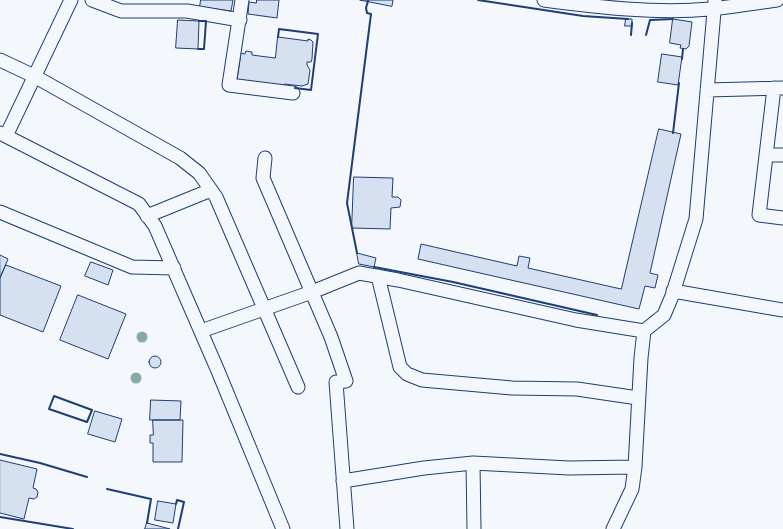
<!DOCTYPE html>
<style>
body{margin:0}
canvas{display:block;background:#f4f7fb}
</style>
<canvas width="783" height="529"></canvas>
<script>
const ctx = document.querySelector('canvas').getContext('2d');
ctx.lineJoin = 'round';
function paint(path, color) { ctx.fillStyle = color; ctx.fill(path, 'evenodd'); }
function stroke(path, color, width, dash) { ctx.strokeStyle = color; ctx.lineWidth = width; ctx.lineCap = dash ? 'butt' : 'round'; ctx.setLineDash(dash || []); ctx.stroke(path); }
const building = new Path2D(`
 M201 0H233L231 11 200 7Z
 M257 0H279L277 18 248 14 249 2 256 3Z
 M360 0H393L392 6Z
 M626 19H632V26H625Z
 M673 19 692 22 689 46 686 49 680 48 681 45 670 43Z
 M178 20 199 21 198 49 176 48Z
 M278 37 308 41V39L311 40 313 42 312 59 311 62H307V65L310 70 308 84 302 86 284 84 282 86 237 80 241 53 245 54 246 51 252 52V55L275 58Z
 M662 54 682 57 678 85 658 82Z
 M659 129 681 134 650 273 658 275 655 288 645 286 639 309 418 259 421 244 517 266 519 256 530 258 528 268 621 289Z
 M354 177 393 178 392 197H398L401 200 400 207 391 208 390 229 352 228Z
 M357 253 376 258 374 267 359 264Z
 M0 255 8 259 0 278Z
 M91 262 113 270 108 285 85 276Z
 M6 265 61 286 43 332 0 315V278Z
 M78 295 126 314 108 359 60 340Z
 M149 362a6 6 0 1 1 12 0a6 6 0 1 1-12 0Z
 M151 400 181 401 180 420H150Z
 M95 411 122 419 115 442 88 434Z
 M153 420H183L182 462H153V443H150V435H153Z
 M0 460 37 469 33 488 36 489 38 492 37 497 34 499 29 498 24 519 0 513Z
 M158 501 176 504 173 523 155 520Z
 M147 523 170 529H145Z`);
paint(building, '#d5e0f0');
stroke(building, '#1d3f73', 1);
const street = new Path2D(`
 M92 0 121 11H187L240 20
 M242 0 229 85 293 93
 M544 0C598 7 655 14 710 9 732 7 755 3 777 0
 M0 60 34 76 180 158 199 173 216 197 298 387
 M774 88 759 215 783 218
 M707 90 783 88
 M0 133 139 204 155 226 218 371 283 529
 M6 136 71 0
 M767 155H783
 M265 158 263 178 331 337 346 381 336 382 347 529
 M0 212 132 267 174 268
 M147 216 211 190
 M378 276 400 367 407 374 422 380 512 388 577 389 638 398
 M673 291 783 310
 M201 331 312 292 359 273 398 280 576 320 644 331
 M343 481 424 468 473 463
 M474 529 473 463 569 468 635 467
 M613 529 632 489 635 467 641 358 644 331 664 315 672 296 696 219 715 0`);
stroke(street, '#1d3f73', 15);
stroke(street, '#f4f7fb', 13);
stroke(new Path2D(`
 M478 0 583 16 628 19
 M631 35 632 23
 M646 35 650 20 673 19
 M278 37 279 29 318 34 311 90 295 88
 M198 49H204L206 21H199
 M682 59 683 49
 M673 133 679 83
 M357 253 347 203 371 14 367 13 366 8 368 1
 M374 267 453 282 597 315
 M54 396 92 410 87 422 49 409Z
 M0 454 40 463 87 477
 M107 489 151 499 147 523
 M176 504 177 500 184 502 178 529
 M0 517 73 529`), '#1d3f73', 2);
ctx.fillStyle = '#86aba6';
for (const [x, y] of [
 [142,337],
 [136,378]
]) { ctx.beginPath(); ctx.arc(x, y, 5.5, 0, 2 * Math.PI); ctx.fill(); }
</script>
